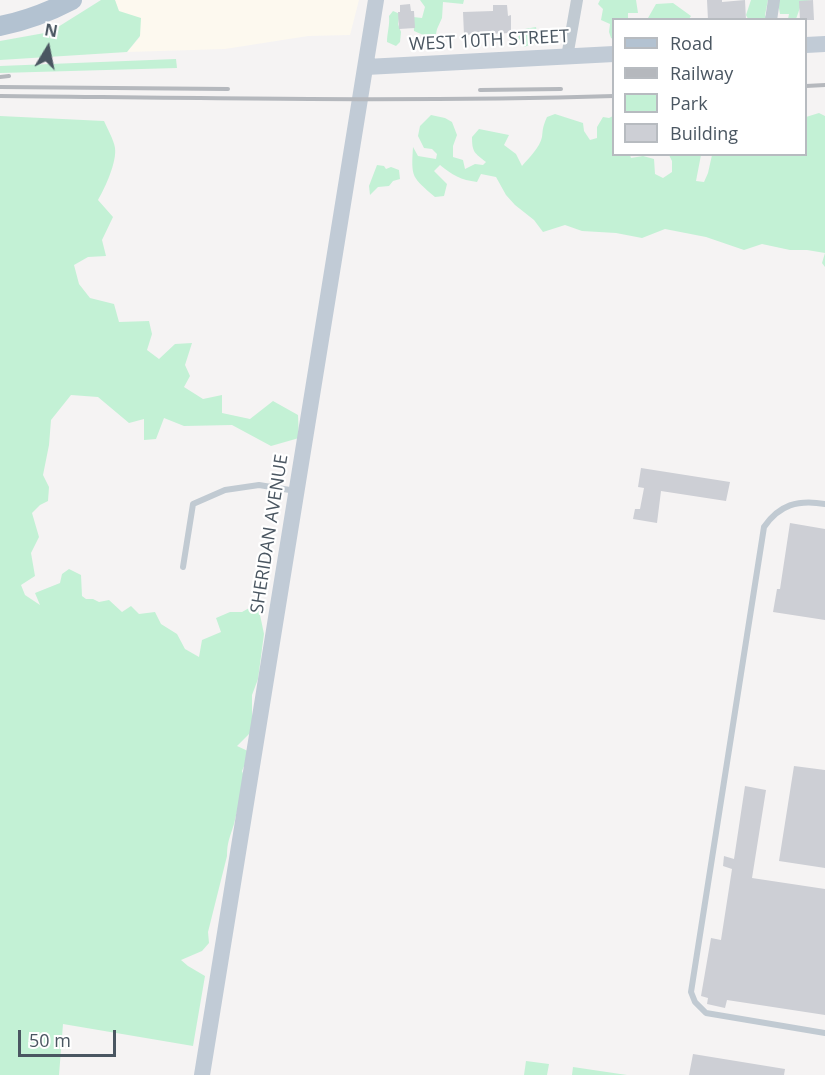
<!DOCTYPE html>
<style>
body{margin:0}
#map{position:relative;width:825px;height:1075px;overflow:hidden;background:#f5f3f3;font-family:"Open Sans",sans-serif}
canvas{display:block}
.legend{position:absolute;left:612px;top:18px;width:195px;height:138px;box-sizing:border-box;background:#fff;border:2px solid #b7bbc0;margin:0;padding:8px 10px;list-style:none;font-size:18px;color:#4a5661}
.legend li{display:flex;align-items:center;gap:12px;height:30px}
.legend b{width:30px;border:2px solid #b7bbc0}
.north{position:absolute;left:18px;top:18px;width:60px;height:60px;-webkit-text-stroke:4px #fff;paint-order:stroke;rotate:10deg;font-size:16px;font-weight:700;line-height:24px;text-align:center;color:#4a5661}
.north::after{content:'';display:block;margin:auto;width:21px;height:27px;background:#4a5661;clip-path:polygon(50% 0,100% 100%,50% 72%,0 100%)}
.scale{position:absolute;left:18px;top:1030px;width:98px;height:27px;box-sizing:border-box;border:3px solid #4a5661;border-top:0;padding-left:8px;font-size:18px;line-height:21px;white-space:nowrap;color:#4a5661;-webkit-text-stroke:4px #fff;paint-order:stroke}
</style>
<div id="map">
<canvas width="825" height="1075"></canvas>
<ul class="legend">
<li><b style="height:8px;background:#b3c2d1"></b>Road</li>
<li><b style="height:8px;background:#b5b8bd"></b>Railway</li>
<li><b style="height:16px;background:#c3f1d5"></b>Park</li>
<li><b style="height:16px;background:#cdcfd5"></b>Building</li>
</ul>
<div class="north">N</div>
<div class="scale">50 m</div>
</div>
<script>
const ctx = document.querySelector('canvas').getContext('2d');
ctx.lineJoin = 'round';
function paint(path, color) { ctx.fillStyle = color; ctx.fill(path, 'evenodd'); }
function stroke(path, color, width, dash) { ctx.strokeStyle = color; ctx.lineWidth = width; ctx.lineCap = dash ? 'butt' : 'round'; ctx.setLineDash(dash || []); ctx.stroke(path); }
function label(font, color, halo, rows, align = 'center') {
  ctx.font = font + ' "Open Sans",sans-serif'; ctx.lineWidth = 4.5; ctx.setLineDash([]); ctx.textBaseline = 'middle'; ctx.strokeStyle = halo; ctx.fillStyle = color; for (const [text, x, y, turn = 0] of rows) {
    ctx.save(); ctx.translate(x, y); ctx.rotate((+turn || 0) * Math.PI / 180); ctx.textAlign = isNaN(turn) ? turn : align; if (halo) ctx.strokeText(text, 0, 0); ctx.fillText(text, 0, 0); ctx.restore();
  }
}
paint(new Path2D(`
 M115 0H359L350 35 308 36 225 49 127 52 140 37 119 11Z`), '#fdf9ef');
paint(new Path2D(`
 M101 0H115L119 11 141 18 140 36 127 52 0 60V41L50 32Z
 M420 0H464L463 4 443 2 442 18 437 29 436 34 428 37 414 31 413 17 422 18 425 7Z
 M600 0H636L638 13H628V19L614 20 613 39 611 38 609 32 610 24 601 20 603 9 598 4Z
 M751 0H768L765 15 767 19H748L746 15Z
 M779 0H812L802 2 796 19H788L789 14H780L778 3Z
 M673 3 691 16 689 19H649L648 18 656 4Z
 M393 11 400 14 398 24 401 32 400 42 396 46 387 42C387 33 390 25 389 16Z
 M536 27 538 42 524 47 518 37 525 29Z
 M176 59 177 68 0 73V66Z
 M819 113 825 116V267L822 263 825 253 807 250H790L762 244 744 250 706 237 665 229 642 238 616 233 582 231 565 225 543 232 534 220 515 205 506 195 496 177 481 174 477 182C461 180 452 175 440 165L434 171 447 184 444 196 435 197C412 177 411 178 413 147L418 156 436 159 437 154 432 149 424 148 418 136 420 126 431 115 445 118 452 122 457 135 453 146V157L463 160 465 169 475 164 483 165 486 162C475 153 472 153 472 137L479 129 509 135 504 145 516 154 522 166C529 158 540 147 542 137 543 128 543 126 547 117L555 114 583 123 584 131 590 140 597 138V127L603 117 609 118 613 116 614 154 630 155 631 158 643 156 654 159 655 174 663 178 672 172V161L669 155H701L696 181 704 182 708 173 712 155 806 154V117Z
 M0 116 104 121C107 128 114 140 115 148 117 162 105 188 98 200L113 217 102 240 106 256 88 257 74 265 79 284 90 298 114 304 119 322 149 321 152 334 147 350 159 359 175 344 192 343 185 365 190 376 184 387 203 399 222 395V413L250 419 273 401 298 415 299 438 271 446 232 425 184 426 164 418 156 439 144 440V419L129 423 98 397 71 395 51 420 49 445 43 475 49 487 48 501 40 505 32 513 39 537 31 553 35 576 21 585 25 595 40 605 35 593 60 583 62 574 69 569 81 575 82 596 86 599H93L99 602 109 600 122 612 131 606 139 614 155 612 161 624 177 634 185 649 199 657 202 640 221 632 216 618 230 612H242L251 607 259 610 264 634 258 679 252 695V713L254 725 250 733 237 746 250 752 242 771 246 782C240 797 238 808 234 824 230 837 227 842 227 856L208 932 209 943 202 951 181 960 188 966 205 976 193 1046 63 1024 59 1075H0Z
 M377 165 384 166 386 169 391 167 399 170 400 179 393 181 389 186 378 187 370 195 369 186Z
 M526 1061 549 1064 547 1075H524Z
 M573 1067 627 1075H572Z`), '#c3f1d5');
paint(new Path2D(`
 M707 0H722V2L745 0 746 20H708Z
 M813 0 814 20H800L799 1Z
 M410 4 411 11H414L415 28 399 29 398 12H400V5Z
 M493 5H507L508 16 511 15V33L464 35 463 12 493 11Z
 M641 468 730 482 726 501 661 491 657 523 633 519 635 509H640L644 488 638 487Z
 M790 523 825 529V620L773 612 777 589H780Z
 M794 766 825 770V868L779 861Z
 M745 786 766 790 752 878 825 889V1015L727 1000 725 1008 707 1004 708 998 701 996 711 938 721 940 732 869 723 866 724 856 734 859Z
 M693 1054 785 1069 784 1075H689Z`), '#cdcfd5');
stroke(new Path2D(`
 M825 504C798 499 779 505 764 527L691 992 695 1002 706 1013 825 1033
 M183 567 193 504 225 490 259 485 296 491`), '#c1cad2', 6);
stroke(new Path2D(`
 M771 20 774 0
 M567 57 577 0`), '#c1cad2', 12);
stroke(new Path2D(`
 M806 45 825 44
 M366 67 614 54
 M202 1075 376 0`), '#c1cbd6', 16);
stroke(new Path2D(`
 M0 26C26 21 49 12 72 0`), '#b3c2d1', 20);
stroke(new Path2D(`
 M0 77 9 76
 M806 86 825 85
 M0 87 228 89
 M480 90 561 89
 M0 96C204 98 409 102 614 96`), '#b5b8bd', 4);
label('18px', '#4a5661', '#fff', [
 ["WEST 10TH STREET",489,41,-3],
 ["SHERIDAN AVENUE",270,534,-81]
]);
</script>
